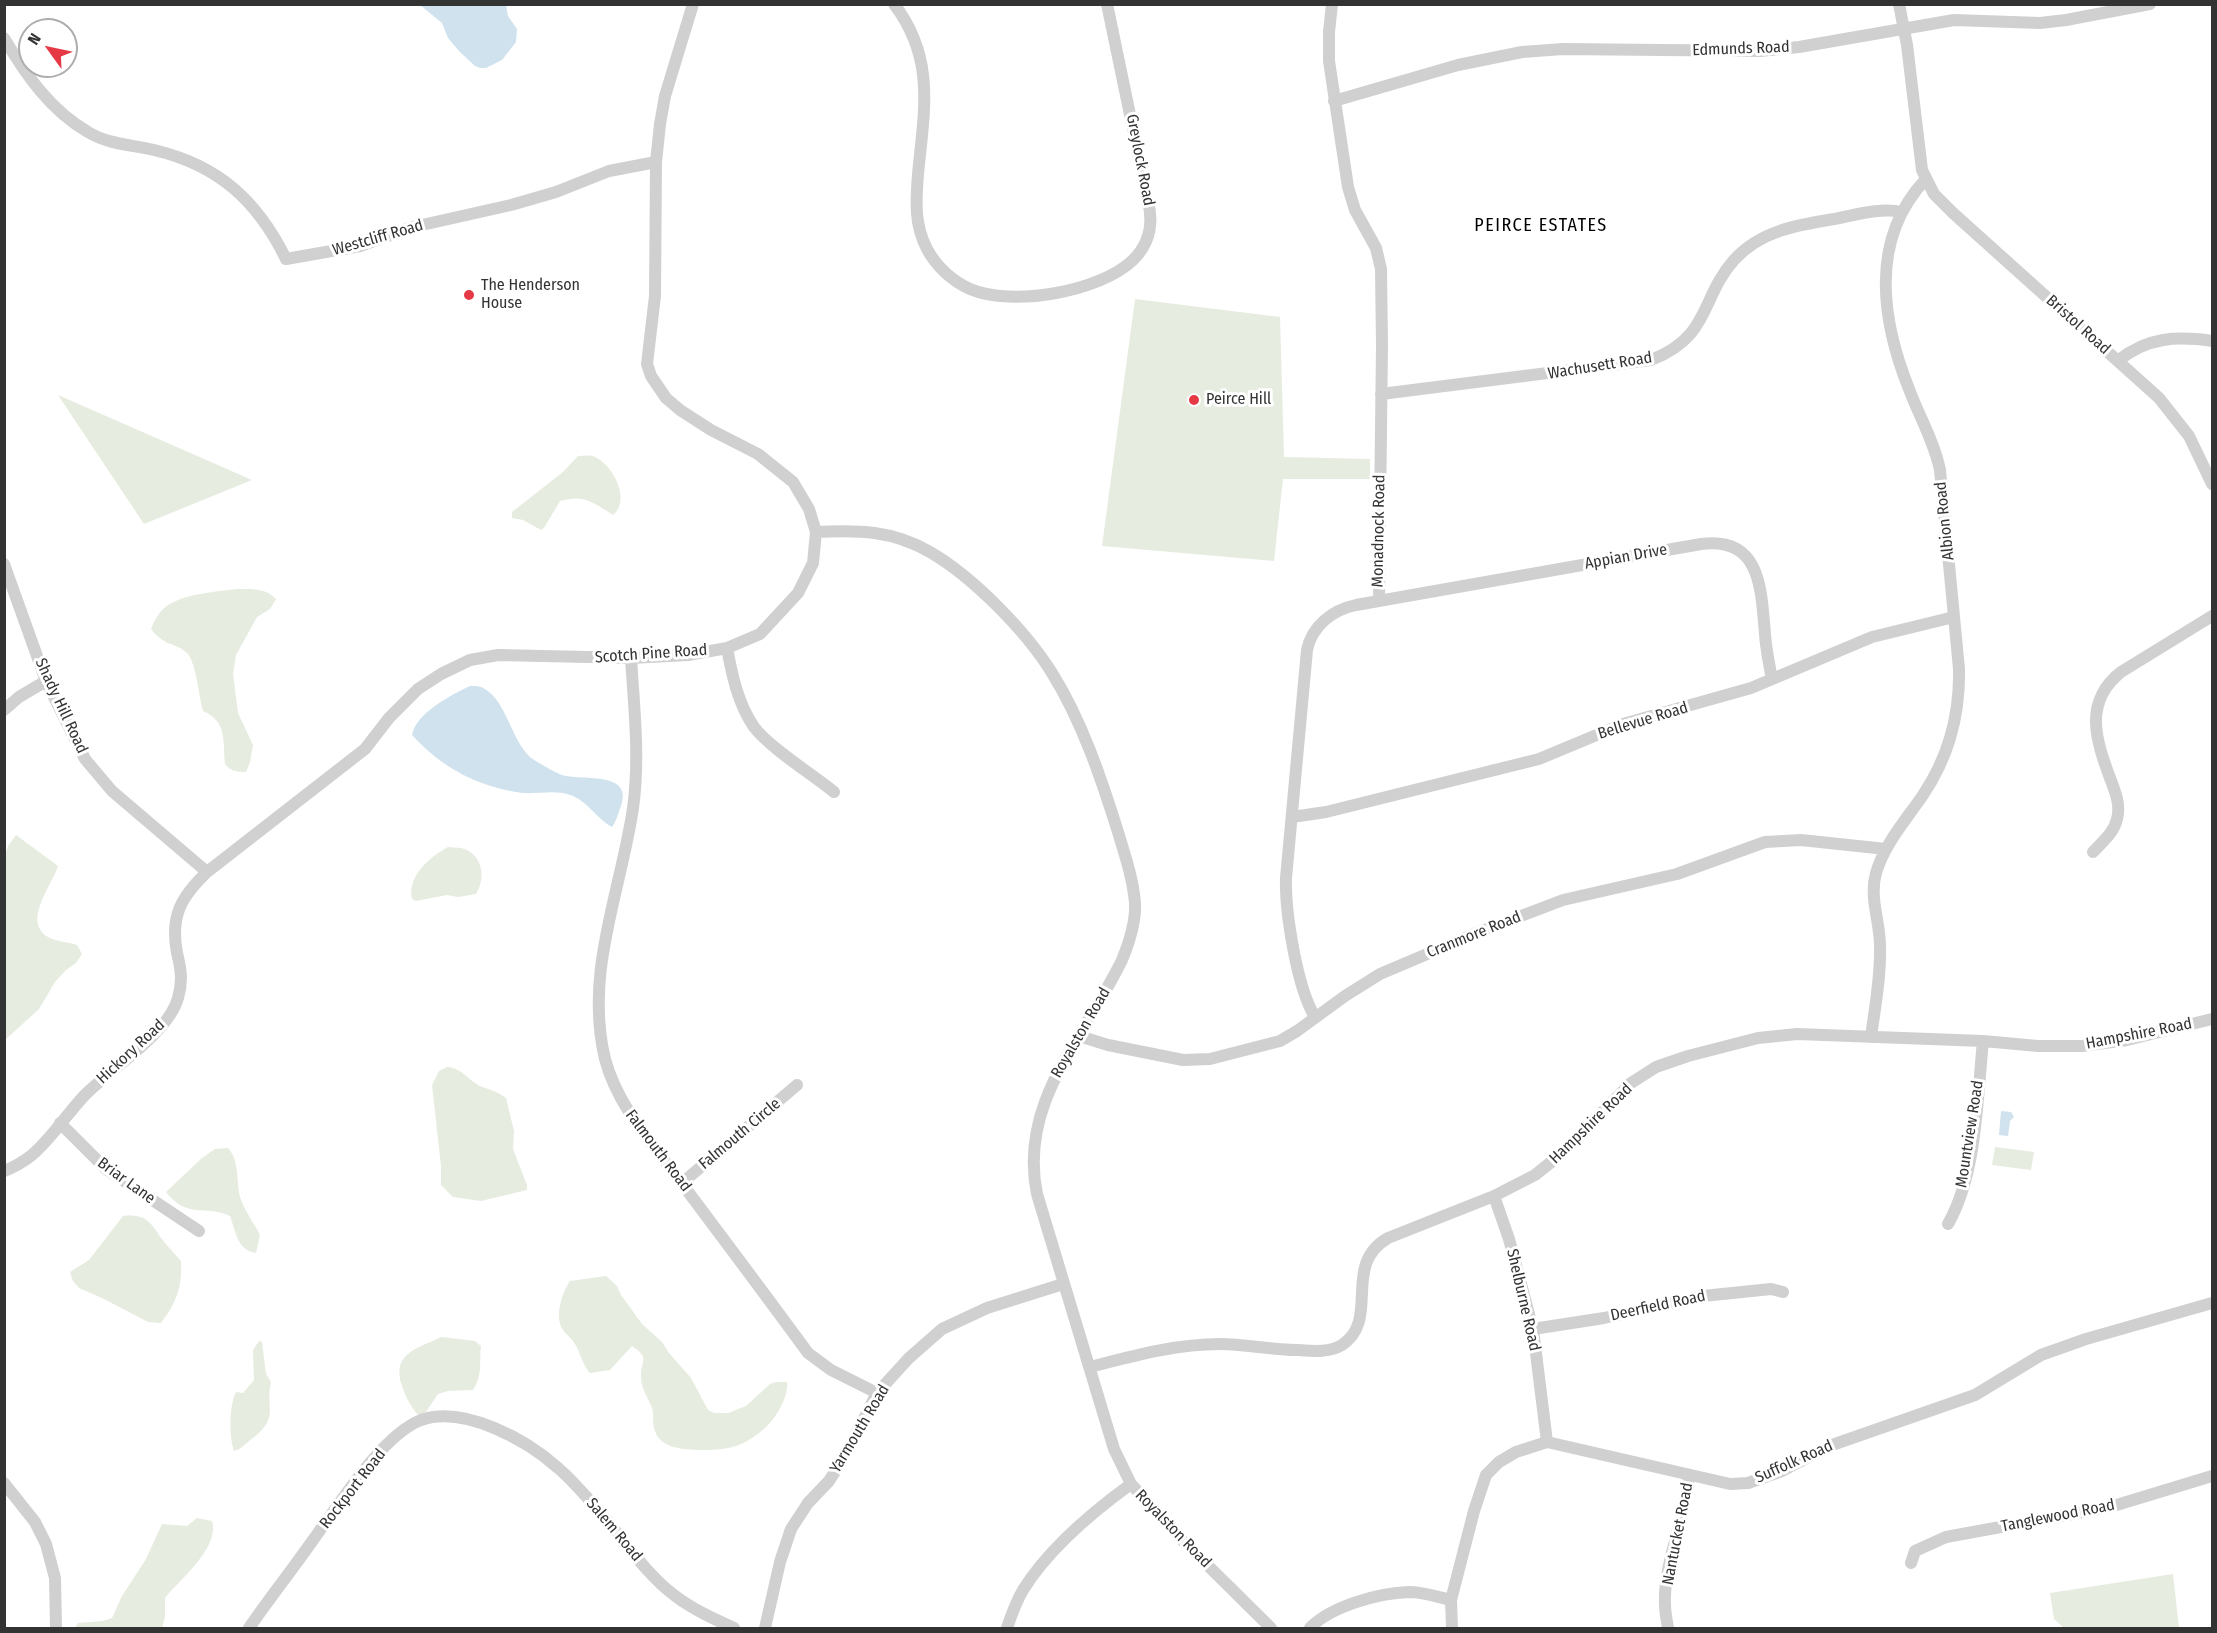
<!DOCTYPE html>
<style>
body{margin:0}
#map{position:relative;width:2217px;height:1633px;overflow:hidden;background:#fff;font-family:"Fira Sans Condensed",sans-serif}
canvas{display:block}
.frame{position:absolute;inset:0;border:6px solid #333;pointer-events:none}
.north{position:absolute;left:18px;top:18px;width:60px;height:60px;box-sizing:border-box;background:#fff;border:2px solid #adadad;border-radius:50%;rotate:303deg;font-size:16px;font-weight:700;line-height:24px;text-align:center;color:#333}
.north::after{content:'';display:block;margin:auto;width:21px;height:27px;background:#e63946;clip-path:polygon(50% 0,100% 100%,50% 72%,0 100%)}
</style>
<div id="map">
<canvas width="2217" height="1633"></canvas>
<div class="frame"></div>
<div class="north">N</div>
</div>
<script>
const ctx = document.querySelector('canvas').getContext('2d');
ctx.lineJoin = 'round';
function paint(path, color) { ctx.fillStyle = color; ctx.fill(path, 'evenodd'); }
function stroke(path, color, width, dash) { ctx.strokeStyle = color; ctx.lineWidth = width; ctx.lineCap = dash ? 'butt' : 'round'; ctx.setLineDash(dash || []); ctx.stroke(path); }
function label(font, color, halo, rows, align = 'center') {
  ctx.font = font + ' "Fira Sans Condensed",sans-serif'; ctx.lineWidth = 6; ctx.setLineDash([]); ctx.textBaseline = 'middle'; ctx.strokeStyle = halo; ctx.fillStyle = color; for (const [text, x, y, turn = 0] of rows) {
    ctx.save(); ctx.translate(x, y); ctx.rotate((+turn || 0) * Math.PI / 180); ctx.textAlign = isNaN(turn) ? turn : align; if (halo) ctx.strokeText(text, 0, 0); ctx.fillText(text, 0, 0); ctx.restore();
  }
}
paint(new Path2D(`
 M1135 299 1280 317 1284 457 1370 459V479H1283L1274 561 1102 546Z
 M58 395 252 480 144 524Z
 M578 456C582 456 589 455 593 456 612 463 632 500 613 515 593 502 583 494 560 501L544 528 541 530 523 520 512 518V512L563 472Z
 M238 589C252 589 266 588 276 599L270 609 257 617 236 655 233 674 238 713 253 745 250 762 246 772C237 772 230 771 225 764 223 741 227 721 203 711 199 697 196 660 186 652 173 642 164 646 151 629 155 620 159 611 168 605 188 593 215 592 238 589Z
 M16 835 58 866C53 884 20 923 50 938 58 942 69 942 77 945L82 954 76 963 66 970 55 982 39 1009 5 1040V855L8 846Z
 M448 847C454 848 462 847 467 850 484 859 485 880 476 894L458 897 447 895 416 901 412 899C407 876 430 857 448 847Z
 M447 1067C462 1068 468 1080 480 1086 490 1090 497 1091 506 1098L514 1131 513 1149 527 1185V1190L481 1201 453 1197 441 1185V1166L432 1085 439 1071Z
 M1995 1147 2034 1152 2031 1170 1992 1165Z
 M228 1148C240 1161 236 1181 240 1197 244 1210 254 1223 260 1235L256 1253C237 1250 236 1232 230 1216 205 1204 188 1220 166 1192L202 1158 215 1149Z
 M123 1216C149 1213 151 1225 165 1243 170 1249 176 1255 181 1261 183 1285 176 1304 161 1323L148 1322 102 1298 79 1288 73 1281 70 1272 89 1260Z
 M606 1276 617 1286 621 1295 642 1324 662 1342 669 1353 691 1378 708 1410 714 1413H728L746 1406 770 1384 776 1382H787C789 1396 776 1418 766 1427 745 1446 730 1450 703 1450 687 1450 660 1449 655 1431 652 1423 654 1415 652 1408 648 1397 641 1389 641 1377 641 1360 650 1358 632 1346L610 1370 590 1373C582 1364 581 1354 575 1344 572 1338 566 1335 563 1330 554 1316 562 1293 570 1281Z
 M441 1337 475 1341 481 1346C479 1362 483 1375 473 1390L448 1391 438 1394 426 1412 418 1415C410 1405 406 1398 402 1386 391 1353 417 1349 441 1337Z
 M259 1341 262 1342 266 1374 271 1382C265 1408 280 1417 253 1438 246 1443 243 1448 234 1451 229 1436 229 1406 236 1392L243 1393 254 1380 253 1350Z
 M197 1518 212 1521C220 1548 180 1579 165 1598V1617L162 1628H75L78 1623 103 1621 112 1618 122 1596 146 1559 162 1524 187 1526Z
 M2173 1574 2179 1628H2064L2054 1619 2050 1593Z`), '#e6ecdf');
paint(new Path2D(`
 M420 5H506L508 16 517 29 516 42 502 60 486 68H480L475 66 459 51 448 38 442 23Z
 M470 686C474 686 480 686 483 688 506 699 511 740 530 757 533 760 558 774 562 775 579 781 634 770 621 806 618 813 617 820 612 827 597 819 589 803 573 796 558 789 539 794 523 793 478 787 442 768 412 735 416 713 451 695 470 686Z
 M2001 1111 2011 1112 2014 1117 2010 1121 2008 1136 1999 1135Z`), '#cfe2ee');
stroke(new Path2D(`
 M894 4C936 59 924 111 918 174 916 201 914 224 927 249 936 266 952 281 970 289 1012 307 1100 292 1133 260 1148 245 1153 226 1149 206L1107 4
 M1332 4 1329 32V61L1348 187 1355 210 1376 248 1381 269 1382 345 1379 601
 M1899 4 1907 45 1922 170 1934 194 1953 213 2159 398 2189 436 2212 484
 M4 38C26 75 50 110 88 132 107 144 133 145 154 150 218 165 257 200 286 259L360 246 413 227 511 205 556 192 609 171 656 162
 M1334 101 1458 65 1522 52 1563 49 1760 51 1799 47 1954 20 2040 23 2066 20 2150 4
 M2119 360C2148 337 2177 336 2212 341
 M1381 394 1651 360C1711 337 1700 298 1734 260 1760 231 1797 225 1834 219 1855 215 1881 207 1902 212
 M816 532C858 530 892 530 930 552 973 577 1026 631 1052 673 1082 721 1101 778 1118 832 1125 855 1133 879 1135 903 1136 921 1129 943 1122 960 1085 1037 1018 1102 1037 1194L1114 1449 1131 1484 1182 1540 1271 1628
 M4 564 46 681 85 759 112 791 207 872
 M727 648C732 675 738 704 754 727 769 747 813 775 834 792
 M631 658C634 707 640 759 633 808 621 891 584 973 605 1059 618 1108 654 1145 683 1185 725 1241 767 1297 808 1353L831 1370 877 1393
 M4 710 19 697 46 681
 M1292 817 1326 812 1539 759 1623 724 1751 688 1872 637 1954 617
 M2093 852C2102 842 2114 833 2117 819 2121 805 2115 791 2110 778 2096 740 2083 702 2121 672L2212 616
 M1315 1017C1297 988 1285 912 1286 878L1307 650C1312 626 1332 610 1356 605L1701 544C1762 536 1761 591 1765 634 1766 649 1769 664 1772 679
 M1079 1036 1108 1045 1183 1060 1210 1059 1280 1041 1297 1031 1345 996 1380 974 1479 932 1563 900 1677 874 1765 842 1801 840 1886 849
 M1871 1037C1875 1007 1881 976 1880 946 1880 921 1869 898 1876 873 1885 843 1906 820 1923 795 1948 758 1960 714 1959 669L1940 470C1934 441 1919 416 1909 389 1881 319 1870 239 1925 180
 M60 1123 106 1169 199 1231
 M4 1171C15 1167 23 1162 32 1155 52 1138 66 1115 84 1096 110 1069 168 1034 178 998 183 981 181 969 177 953 170 916 181 897 207 872L365 749 389 718 418 689 441 674 470 660 498 655 631 658 688 655 727 648 760 634 798 593 813 563 816 532 809 509 793 482 758 454 711 430 680 410 666 398 651 376 647 364 655 296 656 162 660 124 665 96 693 4
 M682 1183 797 1085
 M1494 1196 1509 1239 1533 1329 1547 1442
 M1948 1224C1977 1173 1977 1099 1983 1041
 M1533 1329 1604 1318 1703 1296 1771 1289 1783 1292
 M1090 1367C1133 1356 1176 1344 1220 1344 1246 1344 1271 1350 1298 1350 1312 1351 1329 1353 1342 1345 1381 1319 1341 1265 1388 1238L1494 1196 1535 1175 1560 1155 1631 1083 1656 1067 1688 1056 1758 1038 1797 1034 1983 1041 2038 1046H2082L2127 1040 2212 1019
 M4 1483 35 1522 46 1544 55 1578 56 1628
 M1911 1563 1915 1551 1946 1537 2110 1507 2212 1476
 M249 1628C269 1599 292 1570 313 1540 338 1506 382 1435 421 1420 464 1405 527 1440 558 1468 570 1478 582 1492 593 1504 620 1533 642 1571 674 1595 692 1609 714 1619 734 1628
 M765 1628 780 1562 791 1529 808 1503 829 1481 845 1456 877 1393 909 1358 942 1329 987 1308 1063 1284
 M1007 1628C1011 1616 1016 1602 1023 1590 1049 1548 1091 1513 1131 1484
 M1310 1628C1331 1606 1379 1593 1409 1592 1423 1592 1438 1597 1451 1600
 M1452 1628 1451 1600 1474 1511 1486 1475 1499 1462 1516 1452 1547 1442 1730 1484 1748 1483 1782 1471 1832 1445 1975 1395 2041 1355 2086 1339 2212 1303
 M1668 1628C1667 1621 1665 1613 1665 1605 1663 1563 1686 1518 1689 1475`), '#d0d0d0', 12);
for (const [x, y, r, color] of [
 [469,295,6,"#e63946"],
 [1194,400,6,"#e63946"]
]) { const dot = new Path2D(); dot.arc(x, y, r, 0, 2 * Math.PI); ctx.fillStyle = color; ctx.fill(dot); stroke(dot, '#fff', 2); }
label('16px', '#333', '#fff', [
 ["Edmunds Road",1741,49,-2],
 ["Greylock Road",1140,160,79],
 ["Westcliff Road",378,238,-16],
 ["Bristol Road",2078,325,42],
 ["Wachusett Road",1600,366,-9],
 ["Albion Road",1945,521,-96],
 ["Monadnock Road",1379,531,-89],
 ["Appian Drive",1626,557,-10],
 ["Scotch Pine Road",651,654,-4],
 ["Shady Hill Road",61,706,65],
 ["Bellevue Road",1643,721,-17],
 ["Cranmore Road",1474,935,-22],
 ["Royalston Road",1081,1033,-60],
 ["Hampshire Road",2139,1034,-11],
 ["Hickory Road",131,1052,-43],
 ["Hampshire Road",1591,1124,-44],
 ["Falmouth Circle",740,1134,-40],
 ["Mountview Road",1970,1134,-81],
 ["Falmouth Road",658,1151,53],
 ["Briar Lane",126,1181,36],
 ["Shelburne Road",1523,1300,77],
 ["Deerfield Road",1658,1306,-12],
 ["Yarmouth Road",860,1429,-59],
 ["Suffolk Road",1794,1462,-24],
 ["Rockport Road",353,1489,-52],
 ["Tanglewood Road",2058,1516,-11],
 ["Royalston Road",1173,1529,46],
 ["Salem Road",614,1530,50],
 ["Nantucket Road",1678,1534,-79]
]);
label('16px', '#333', '#fff', [
 ["The Henderson",481,286],
 ["House",481,304],
 ["Peirce Hill",1206,400]
], 'left');
ctx.letterSpacing = '1.5px';
label('18px', '#000', '#fff', [
 ["PEIRCE ESTATES",1541,226]
]);
ctx.letterSpacing = '0px';
</script>
